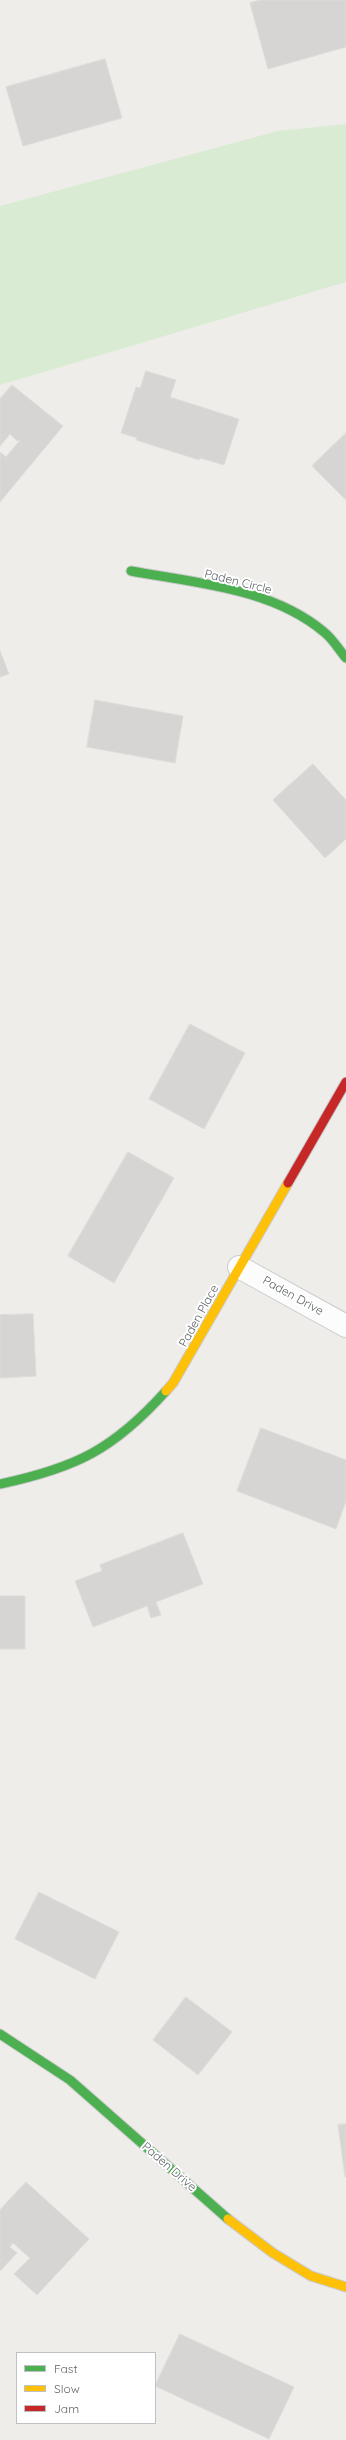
<!DOCTYPE html>
<style>
body{margin:0}
#map{position:relative;width:346px;height:2440px;overflow:hidden;background:#efedea;font-family:Quicksand,sans-serif}
canvas{display:block}
.legend{position:absolute;left:16px;top:2352px;width:140px;height:72px;box-sizing:border-box;background:#fff;border:1px solid #bfc1c3;margin:0;padding:5px 7px;list-style:none;font-size:12px;color:#5e6468}
.legend li{display:flex;align-items:center;gap:8px;height:20px}
.legend b{width:20px;border:1px solid #bfc1c3}
</style>
<div id="map">
<canvas width="346" height="2440"></canvas>
<ul class="legend">
<li><b style="height:5px;background:#4caf50"></b>Fast</li>
<li><b style="height:5px;background:#ffc107"></b>Slow</li>
<li><b style="height:5px;background:#c62828"></b>Jam</li>
</ul>
</div>
<script>
const ctx = document.querySelector('canvas').getContext('2d');
ctx.lineJoin = 'round';
function paint(path, color) { ctx.fillStyle = color; ctx.fill(path, 'evenodd'); }
function stroke(path, color, width, dash) { ctx.strokeStyle = color; ctx.lineWidth = width; ctx.lineCap = dash ? 'butt' : 'round'; ctx.setLineDash(dash || []); ctx.stroke(path); }
function label(font, color, halo, rows, align = 'center') {
  ctx.font = font + ' Quicksand,sans-serif'; ctx.lineWidth = 4; ctx.setLineDash([]); ctx.textBaseline = 'middle'; ctx.strokeStyle = halo; ctx.fillStyle = color; for (const [text, x, y, turn = 0] of rows) {
    ctx.save(); ctx.translate(x, y); ctx.rotate((+turn || 0) * Math.PI / 180); ctx.textAlign = isNaN(turn) ? turn : align; if (halo) ctx.strokeText(text, 0, 0); ctx.fillText(text, 0, 0); ctx.restore();
  }
}
paint(new Path2D(`
 M346 124V282L0 385V206L278 131Z`), '#daebd4');
const building = new Path2D(`
 M261 0H346V47L268 69 250 3Z
 M105 59 122 118 23 146 6 87Z
 M146 371 176 380 170 397 239 419 224 465 200 458 199 460 136 440 137 438 121 433 136 387 140 388Z
 M12 385 63 426 0 502V452L6 457 21 439 17 441 10 434 0 446V399Z
 M346 433V500L312 466Z
 M0 651 9 674 0 677Z
 M95 700 183 716 175 763 87 747Z
 M313 764 346 800V839L325 858 273 800Z
 M190 1024 245 1053 204 1129 149 1099Z
 M128 1152 174 1178 114 1283 68 1256Z
 M33 1314 36 1376 0 1378V1315Z
 M261 1428 346 1460V1501L336 1529 237 1491Z
 M183 1533 203 1584 156 1602 161 1615 151 1618 147 1606 93 1627 75 1581 102 1571 100 1565Z
 M0 1596H25V1649H0Z
 M39 1892 119 1932 95 1979 15 1939Z
 M186 1997 232 2032 198 2075 153 2040Z
 M346 2124V2177H345L338 2125Z
 M26 2182 89 2239 37 2295 14 2274 30 2258 13 2243 10 2247 17 2253 0 2271V2210Z
 M180 2334 294 2387 269 2439 155 2386Z`);
paint(building, '#d7d5d4');
stroke(building, '#dedcd9', 1);
const street = new Path2D(`
 M239 1267 346 1326`);
const fast = new Path2D(`
 M131 571C196 583 272 588 324 632 333 639 339 650 346 658
 M0 1484C76 1468 114 1449 166 1391
 M0 2034 70 2080 228 2219`);
const slow = new Path2D(`
 M166 1391 173 1383 288 1183
 M228 2219 273 2253 311 2276 346 2287`);
const jam = new Path2D(`
 M288 1183 346 1082`);
stroke(street, '#cacbcb', 24);
stroke(fast, '#cacacb', 11);
stroke(slow, '#cacacb', 11);
stroke(jam, '#cacacb', 11);
stroke(street, '#fdfcfc', 22);
stroke(fast, '#4caf50', 9);
stroke(slow, '#ffc107', 9);
stroke(jam, '#c62828', 9);
label('12px', '#5e6468', '#fff', [
 ["Paden Circle",238,582,14],
 ["Paden Drive",293,1296,29],
 ["Paden Place",199,1316,-61],
 ["Paden Drive",169,2167,41]
]);
</script>
